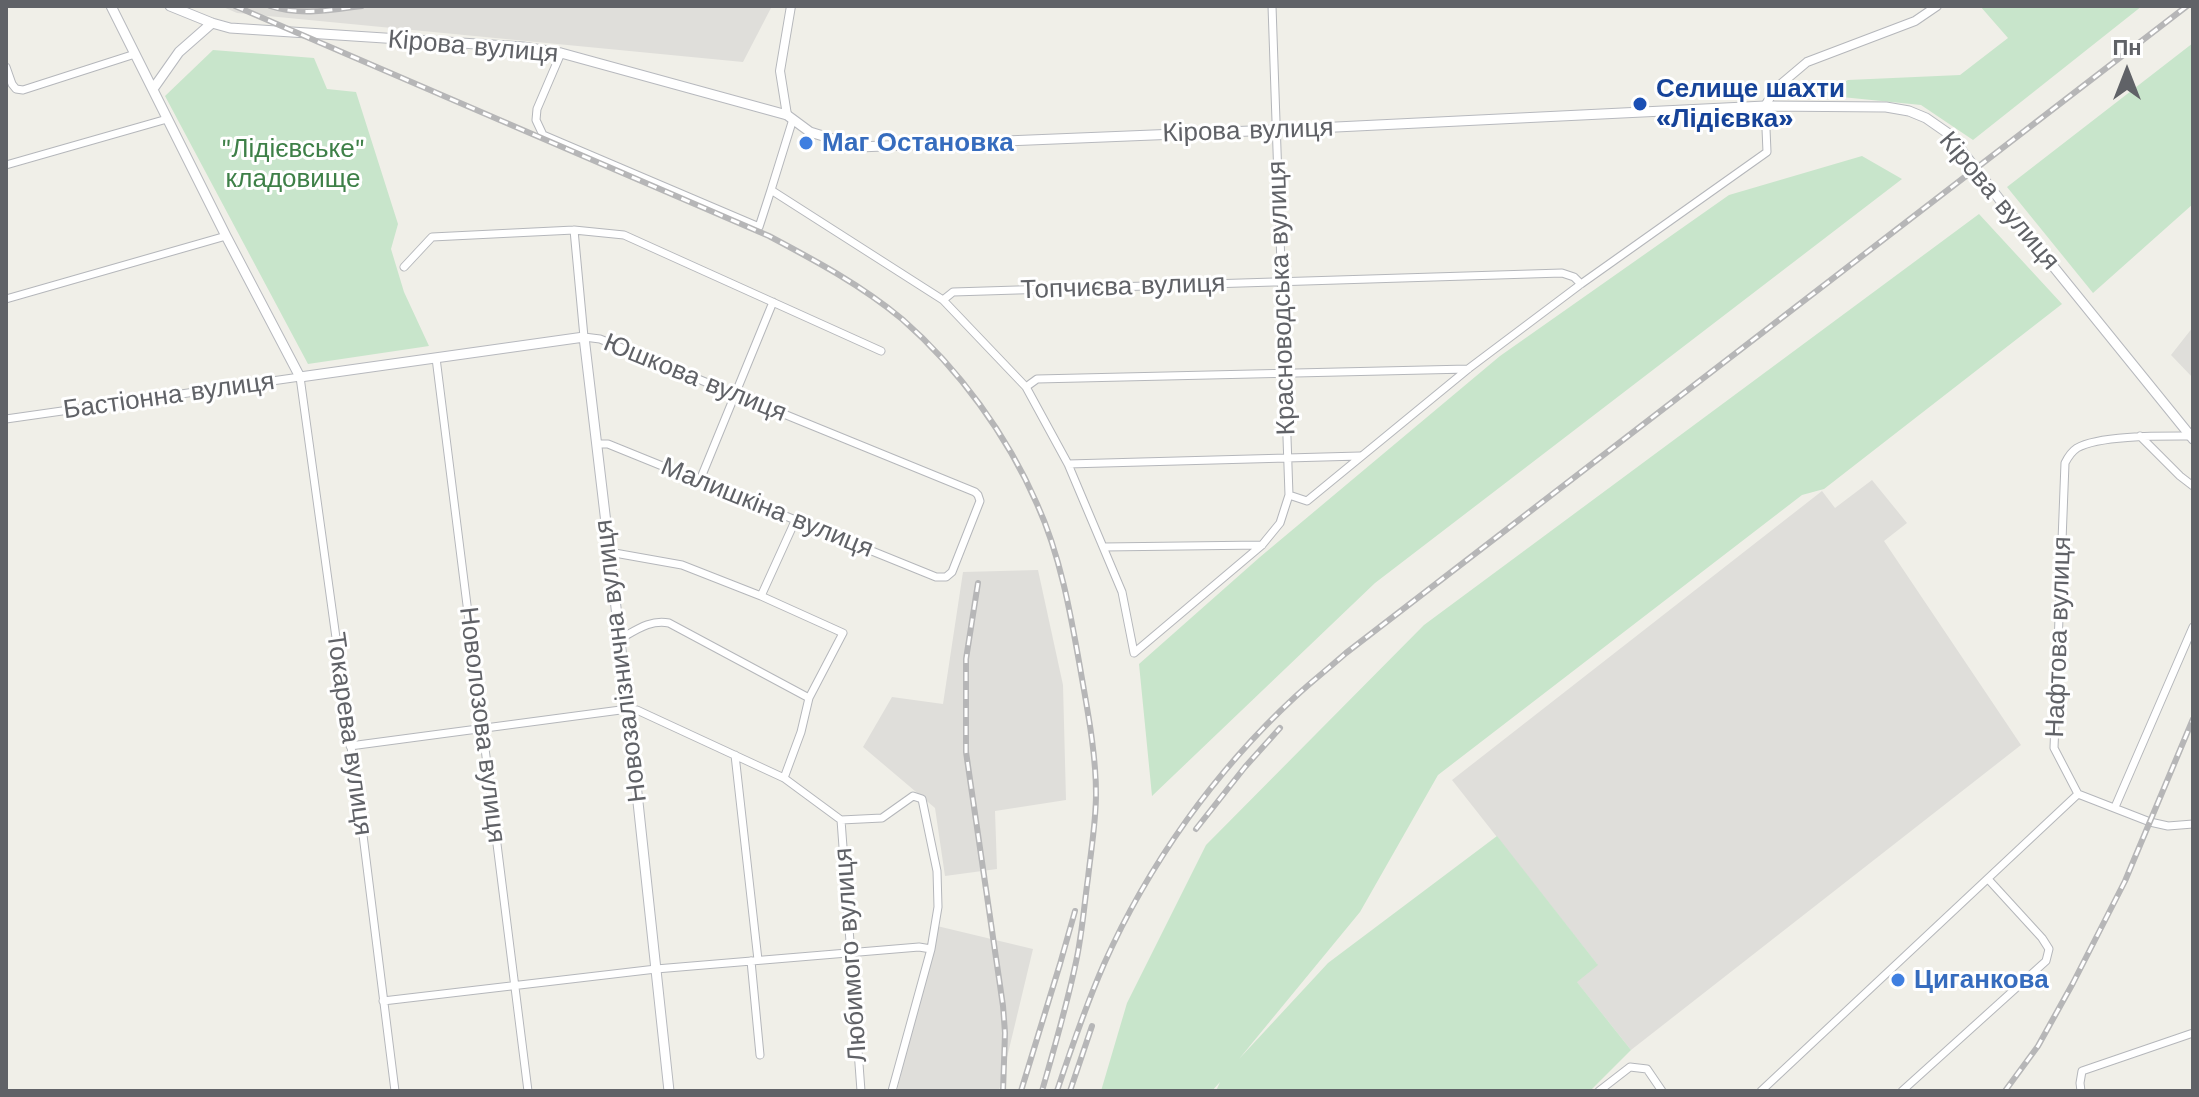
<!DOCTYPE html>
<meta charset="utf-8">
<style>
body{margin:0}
#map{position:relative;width:2199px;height:1097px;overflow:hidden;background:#f0efe8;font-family:"Work Sans",sans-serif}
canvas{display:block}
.frame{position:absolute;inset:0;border:8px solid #606267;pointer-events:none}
.north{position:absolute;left:2087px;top:32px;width:80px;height:80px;-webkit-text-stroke:6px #fff;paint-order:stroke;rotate:0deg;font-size:22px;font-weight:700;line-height:32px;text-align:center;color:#606267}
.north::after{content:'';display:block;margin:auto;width:28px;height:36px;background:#606267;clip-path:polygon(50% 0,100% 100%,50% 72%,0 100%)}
</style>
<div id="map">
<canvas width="2199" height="1097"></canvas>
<div class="frame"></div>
<div class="north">Пн</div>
</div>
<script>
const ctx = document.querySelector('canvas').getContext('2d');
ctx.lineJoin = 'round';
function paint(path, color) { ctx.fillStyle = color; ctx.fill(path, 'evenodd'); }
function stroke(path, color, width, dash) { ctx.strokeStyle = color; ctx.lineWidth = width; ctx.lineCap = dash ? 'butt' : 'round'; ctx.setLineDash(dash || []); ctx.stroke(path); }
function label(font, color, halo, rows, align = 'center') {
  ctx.font = font + ' "Work Sans",sans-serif'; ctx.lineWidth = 6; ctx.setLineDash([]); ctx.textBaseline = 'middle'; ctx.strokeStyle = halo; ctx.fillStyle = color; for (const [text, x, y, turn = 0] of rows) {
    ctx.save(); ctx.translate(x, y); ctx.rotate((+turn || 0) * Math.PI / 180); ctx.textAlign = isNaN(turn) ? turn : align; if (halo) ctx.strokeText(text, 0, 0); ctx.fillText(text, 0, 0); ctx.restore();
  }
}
paint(new Path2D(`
 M221 6H772L743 62 237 13Z
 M2193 327V378L2171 355Z
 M1872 480 1907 523 1884 541 2021 745 1631 1050 1576 981 1597 964 1452 780 1822 491 1835 508Z
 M1038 570 1063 685 1066 800 995 811 997 869 945 876 935 808 863 747 892 697 943 704 963 572Z
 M937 926 1033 949 999 1091H897Z`), '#dfdeda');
paint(new Path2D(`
 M1980 6H2142L1973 140 1921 105 1822 95 1848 80 1960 75 2008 38Z
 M2193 43V204L2093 293 2007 187Z
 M213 50 314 58 327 89 356 92 398 224 391 249 404 292 429 346 308 364 165 96Z
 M1862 156 1902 179 1375 583 1152 796 1139 664 1260 557 1500 356 1729 195Z
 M1979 214 2062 304 1824 489 1802 495 1438 775 1360 912 1239 1059 1328 963 1497 836 1598 965 1577 982 1631 1050 1590 1091H1216L1220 1082 1212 1091H1101L1127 1003 1206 845 1424 625Z`), '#c8e5cb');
const minor = new Path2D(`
 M1272 6 1289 495
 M561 53 537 109 536 120 543 135 759 227 771 190
 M6 67 12 84 16 89 23 90 135 54
 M793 119 771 190 943 300 953 292 1562 273 1574 277 1581 284
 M6 165 167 119
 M574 230 584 337 600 339 975 492 978 495 980 501 952 572 946 577H936L608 444H597
 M404 267 432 237 574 230 624 235 881 351
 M6 299 226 236
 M943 300 1026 387 1068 464 1122 592 1134 653 1262 545 1280 523 1289 495 1307 501 1468 369 1581 284 1767 152 1765 106
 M436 358 528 1091
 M1026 387 1037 379 1468 369
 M6 419 300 377 361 819 395 1091
 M2140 436 2180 476 2193 486
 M1068 464 1360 456
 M700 480 773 302
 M1104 547 1262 545
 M609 552 682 565 761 596 843 633 809 698 801 732 784 778
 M761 596 796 519
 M618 640C635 631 650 619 669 623L809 698
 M350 746 628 709 637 710 784 778 841 820 882 818 913 796 922 799 937 871 938 907 931 949 892 1091
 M735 755 758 960
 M2078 794 2150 822 2168 826 2193 824
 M2115 807 2193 627
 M841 820 861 1091
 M751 961 760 1055
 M383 1001 656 969 919 947 931 949
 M1599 1091 1630 1067 1647 1069 1662 1091
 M1761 1091 2078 794 2054 748 2065 463C2068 457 2071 452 2077 448 2099 435 2163 436 2190 436
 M1902 1091 2046 961 2049 949 2042 938 1988 879
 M2081 1091 2080 1083 2082 1071 2193 1033`);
const tertiary = new Path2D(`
 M1765 106 1775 89 1807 62 1915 21 1937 6
 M787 115 780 71 791 6`);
const secondary = new Path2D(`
 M111 6 226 236 300 377 584 337 628 709 669 1091
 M170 6 212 23 230 28 523 47 561 53 787 115 810 132 859 147 1275 130 1765 106 1886 107 1909 111 1926 118 1949 134
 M153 89 179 52 212 23
 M2010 213 2193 439`);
stroke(minor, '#b5b7bb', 9);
stroke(tertiary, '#b5b7bb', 10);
stroke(secondary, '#b7b9be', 11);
stroke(minor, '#fff', 7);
stroke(tertiary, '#fff', 8);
stroke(secondary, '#fff', 9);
const rail = new Path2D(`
 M235 6 769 236C816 261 861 285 902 319 959 369 1007 435 1037 504 1061 557 1071 616 1081 673 1088 713 1096 754 1096 794 1096 822 1091 850 1088 878 1084 906 1082 935 1076 962 1067 1005 1054 1049 1042 1091
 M270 6C300 16 331 10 362 6
 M978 583 966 659V752L1003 1006 1005 1033 1003 1091
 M1196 829 1245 767 1280 728
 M1021 1091 1060 964 1075 911
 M1057 1091C1071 1049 1086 1005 1104 964 1148 865 1215 771 1295 697 1311 682 1329 668 1346 653L2187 6
 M1070 1091 1092 1026
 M2005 1091 2038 1046 2073 983 2125 881 2193 719`);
stroke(rail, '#b6b6b7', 6);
stroke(rail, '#fff', 3, [9]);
const secondaryBridge = new Path2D(`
 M1949 134 2010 213`);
stroke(secondaryBridge, '#b7b9be', 11, []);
stroke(secondaryBridge, '#fff', 9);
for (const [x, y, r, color] of [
 [1640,104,8,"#1a4fb4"],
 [806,143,8,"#3f7fe0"],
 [1898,980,8,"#3f7fe0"]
]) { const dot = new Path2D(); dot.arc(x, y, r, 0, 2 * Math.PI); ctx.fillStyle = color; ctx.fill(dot); stroke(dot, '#fff', 3); }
label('26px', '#606267', '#fff', [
 ["Кірова вулиця",473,47,5],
 ["Кірова вулиця",1248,131,-2],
 ["Кірова вулиця",1999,201,50],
 ["Топчиєва вулиця",1123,287,-2],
 ["Красноводська вулиця",1282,298,-92],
 ["Юшкова вулиця",695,378,22],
 ["Бастіонна вулиця",169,396,-8],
 ["Малишкіна вулиця",767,508,22],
 ["Нафтова вулиця",2059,637,-88],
 ["Новозалізнична вулиця",621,661,-97],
 ["Новолозова вулиця",482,725,83],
 ["Токарева вулиця",349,734,82],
 ["Любимого вулиця",851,955,-94]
]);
label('bold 26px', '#164399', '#fff', [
 ["Селище шахти",1656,89],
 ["«Лідієвка»",1656,119]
], 'left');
label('bold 26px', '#366cbe', '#fff', [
 ["Маг Остановка",822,143],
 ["Циганкова",1914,980]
], 'left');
label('26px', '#3e8048', '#fff', [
 ["\"Лідієвське\"",293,149],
 ["кладовище",293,179]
]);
</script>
